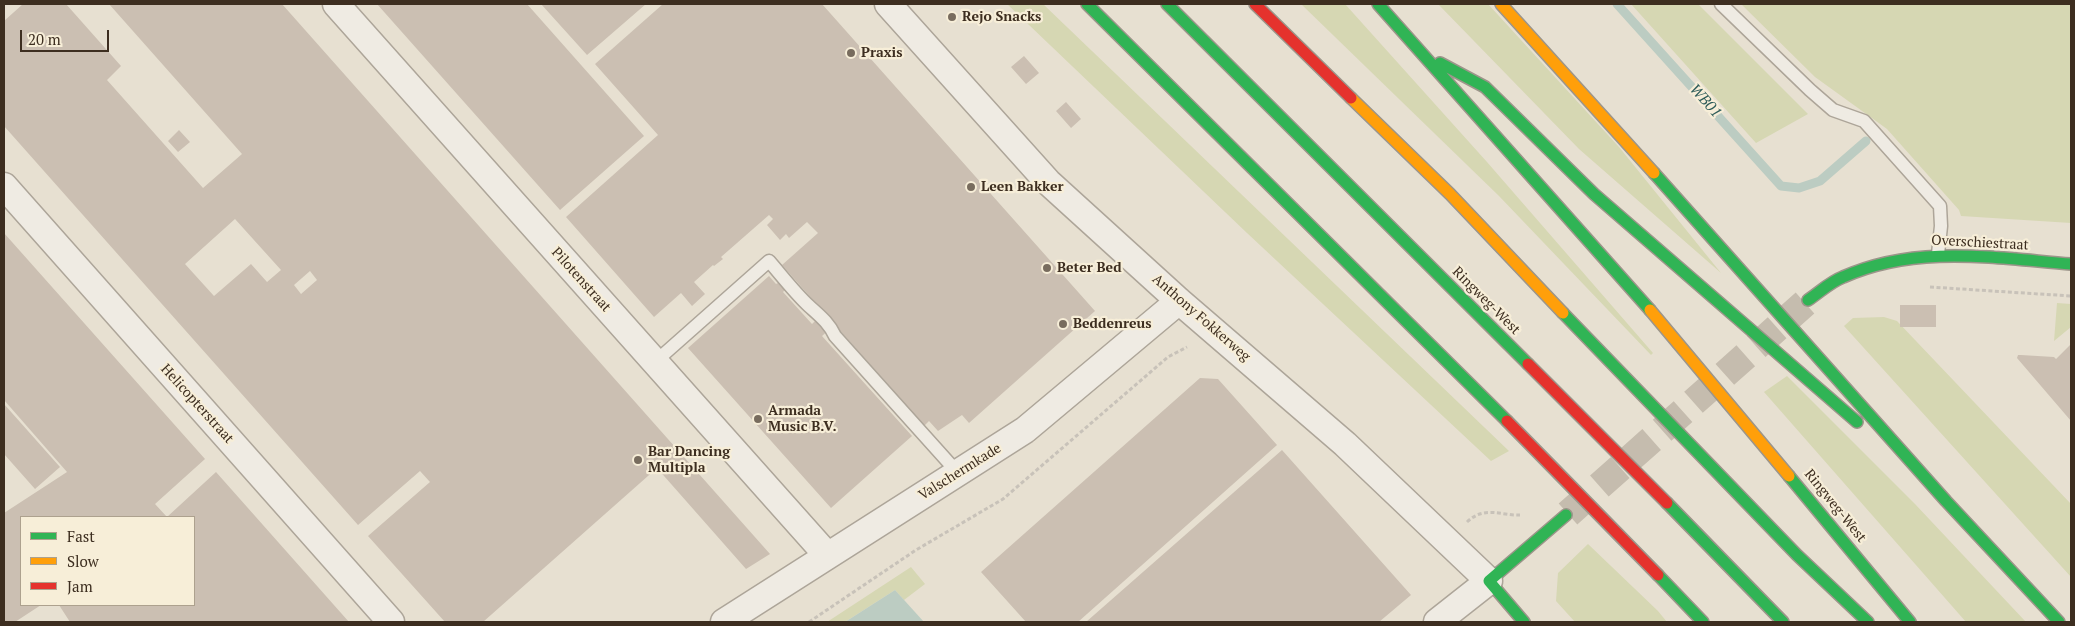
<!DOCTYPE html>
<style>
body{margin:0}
#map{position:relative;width:2075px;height:626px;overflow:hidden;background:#e7e0d1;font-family:"PT Serif",serif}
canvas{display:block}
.frame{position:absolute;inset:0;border:5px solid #3d2e20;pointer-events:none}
.legend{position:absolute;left:20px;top:516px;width:175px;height:90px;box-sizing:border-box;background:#f7eed8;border:1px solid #ada18e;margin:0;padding:6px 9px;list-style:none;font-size:15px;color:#3d2e20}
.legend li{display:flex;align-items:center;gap:10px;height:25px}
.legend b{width:25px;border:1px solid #ada18e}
.scale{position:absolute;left:20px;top:30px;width:89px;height:22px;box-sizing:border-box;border:2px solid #3d2e20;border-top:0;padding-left:6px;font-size:15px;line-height:18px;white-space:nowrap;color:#3d2e20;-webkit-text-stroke:4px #f7eed8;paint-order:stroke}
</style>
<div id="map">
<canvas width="2075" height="626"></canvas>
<div class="frame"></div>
<ul class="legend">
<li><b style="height:6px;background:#30b455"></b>Fast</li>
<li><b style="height:6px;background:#ff9f0a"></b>Slow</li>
<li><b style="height:6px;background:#e5322d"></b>Jam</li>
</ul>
<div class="scale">20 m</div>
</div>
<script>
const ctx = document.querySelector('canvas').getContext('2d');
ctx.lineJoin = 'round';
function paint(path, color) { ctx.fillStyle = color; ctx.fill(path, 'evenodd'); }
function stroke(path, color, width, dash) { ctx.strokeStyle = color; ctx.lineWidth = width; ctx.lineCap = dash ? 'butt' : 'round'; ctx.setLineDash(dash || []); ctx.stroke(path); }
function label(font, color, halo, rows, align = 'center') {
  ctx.font = font + ' "PT Serif",serif'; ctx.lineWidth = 4.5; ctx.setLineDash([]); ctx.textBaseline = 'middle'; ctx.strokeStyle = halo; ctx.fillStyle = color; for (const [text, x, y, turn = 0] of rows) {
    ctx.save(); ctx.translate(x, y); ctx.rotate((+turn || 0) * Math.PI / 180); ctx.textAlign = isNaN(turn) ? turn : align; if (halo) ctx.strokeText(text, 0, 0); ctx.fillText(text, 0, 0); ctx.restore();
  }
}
paint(new Path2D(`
 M1007 4H1043L1509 451 1491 461 1247 233Z
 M1301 4H1345L1487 162 1653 353 1651 355 1499 196Z
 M1438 4H1488L1619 147 1721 273 1579 149Z
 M1631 4H1698L1808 114 1756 143Z
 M1741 4H2071V223L1961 216 1959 210 1887 129 1815 77Z
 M2057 303 2071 304V327L2054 341Z
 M1884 317 1897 321 2071 504V577L1844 326 1853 318Z
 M1787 376 1915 504 2026 622H1966L1764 392Z
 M1588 544 1658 611 1667 622H1575L1556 601 1558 573Z
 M911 567 925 584 904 600 895 590 845 622H827Z`), '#d6d7b3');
paint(new Path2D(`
 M895 590 924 622H845Z`), '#bcccc2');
stroke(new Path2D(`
 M1617 4 1781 186 1799 188 1820 181 1866 141`), '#bcccc2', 9);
paint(new Path2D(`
 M23 4H66L121 66 107 80 203 188 242 154 109 4H282L770 554 746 569 657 468 483 622H445L368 536 430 482 420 471 358 525 4 126V21ZM235 219 281 270 267 282 251 264 214 296 185 264ZM310 271 317 280 301 294 294 285Z
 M377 4H527L644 136 560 210Z
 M541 4H646L587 55Z
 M663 4H822L1095 311 969 423 962 415 938 431 929 421 924 426 782 265 818 233 807 222 789 238 786 234 780 240 767 225 773 219 769 215 721 257 723 259 714 266 713 265 694 282 705 294 692 306 681 293 654 317 566 217 658 135 595 64Z
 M1024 56 1039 73 1026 84 1011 67Z
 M1066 102 1081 119 1071 128 1056 111Z
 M179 130 190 142 178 152 168 141Z
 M4 233 205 459 155 504 167 517 216 472 349 622H70L59 605H194V517H21V605H41L15 622H4V513L67 472 4 400Z
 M769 276 776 284 778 283 785 290 783 292 812 324 819 317 830 329 822 336 912 436 831 508 688 348Z
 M1900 305H1936V327H1900Z
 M2071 344V421L2017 358 2018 355H2021L2054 357 2056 359Z
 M1200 378 1218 379 1277 445 1078 622H1026L981 572Z
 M4 404 60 467 35 489 4 454Z
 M1282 450 1411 595 1379 622H1086Z`), '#cbbfb2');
stroke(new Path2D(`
 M1568 514 1805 303`), '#c5bcae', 28, [28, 14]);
const lane = new Path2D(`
 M1721 4 1810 90 1833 110 1864 121 1940 206 1941 226 1938 254
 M655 362 769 261C782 276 795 293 809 306 820 316 829 323 835 336L958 473`);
const street = new Path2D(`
 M336 4 827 555
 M888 4 1048 182 1179 301 1345 444 1489 581 1437 622
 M4 186 391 622
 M724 622 1025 430 1179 301`);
const fast = new Path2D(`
 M1087 4 1507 421
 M1167 4 1528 364
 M1378 4 1650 310
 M1440 63 1485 87 1594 194 1857 422
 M1654 173 1946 501 2059 622
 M1808 300C1820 292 1830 282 1843 277 1916 244 1995 258 2071 264
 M1563 313 1797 555 1868 622
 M1789 476 1910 622
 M1667 503 1783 622
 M1658 575 1703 622
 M1524 622 1489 581 1566 515`);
const slow = new Path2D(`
 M1501 4 1654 173
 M1351 98 1450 194 1563 313
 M1650 310 1789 476`);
const jam = new Path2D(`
 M1255 4 1351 98
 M1528 364 1667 503
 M1507 421 1658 575`);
stroke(lane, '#ada599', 15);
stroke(street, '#ada599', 29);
stroke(fast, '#9c958a', 14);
stroke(slow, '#9c958a', 14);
stroke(jam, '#9c958a', 14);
stroke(new Path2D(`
 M1930 287 2071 296
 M1467 522C1485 505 1501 516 1520 515
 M809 622 916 550 1003 499 1168 357 1187 347`), '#c8c2b9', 3, [4, 2.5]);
stroke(lane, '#efebe3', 12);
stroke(street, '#efebe3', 26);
stroke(fast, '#30b455', 11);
stroke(slow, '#ff9f0a', 11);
stroke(jam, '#e5322d', 11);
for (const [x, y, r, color] of [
 [952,17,5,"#786c5e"],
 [851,53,5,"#786c5e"],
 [971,187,5,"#786c5e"],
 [1047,268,5,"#786c5e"],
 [1063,324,5,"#786c5e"],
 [758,419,5,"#786c5e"],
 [638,460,5,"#786c5e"]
]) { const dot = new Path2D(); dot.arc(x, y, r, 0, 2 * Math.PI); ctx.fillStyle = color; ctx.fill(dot); stroke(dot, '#f7eed8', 2); }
label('bold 14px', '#3d2e20', '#f7eed8', [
 ["Rejo Snacks",962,17],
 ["Praxis",861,53],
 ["Leen Bakker",981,187],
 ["Beter Bed",1057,268],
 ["Beddenreus",1073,324],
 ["Armada",768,411],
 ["Music B.V.",768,427],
 ["Bar Dancing",648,452],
 ["Multipla",648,468]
], 'left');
label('14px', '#3d2e20', '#f7eed8', [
 ["Overschiestraat",1980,243,3],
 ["Pilotenstraat",581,280,48],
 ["Ringweg-West",1486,301,45],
 ["Anthony Fokkerweg",1201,318,41],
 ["Helicopterstraat",197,404,48],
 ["Valschermkade",960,472,-32],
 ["Ringweg-West",1835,506,51]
]);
label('italic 15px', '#2f5d5a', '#f7eed8', [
 ["WB01",1705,101,48]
]);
</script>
